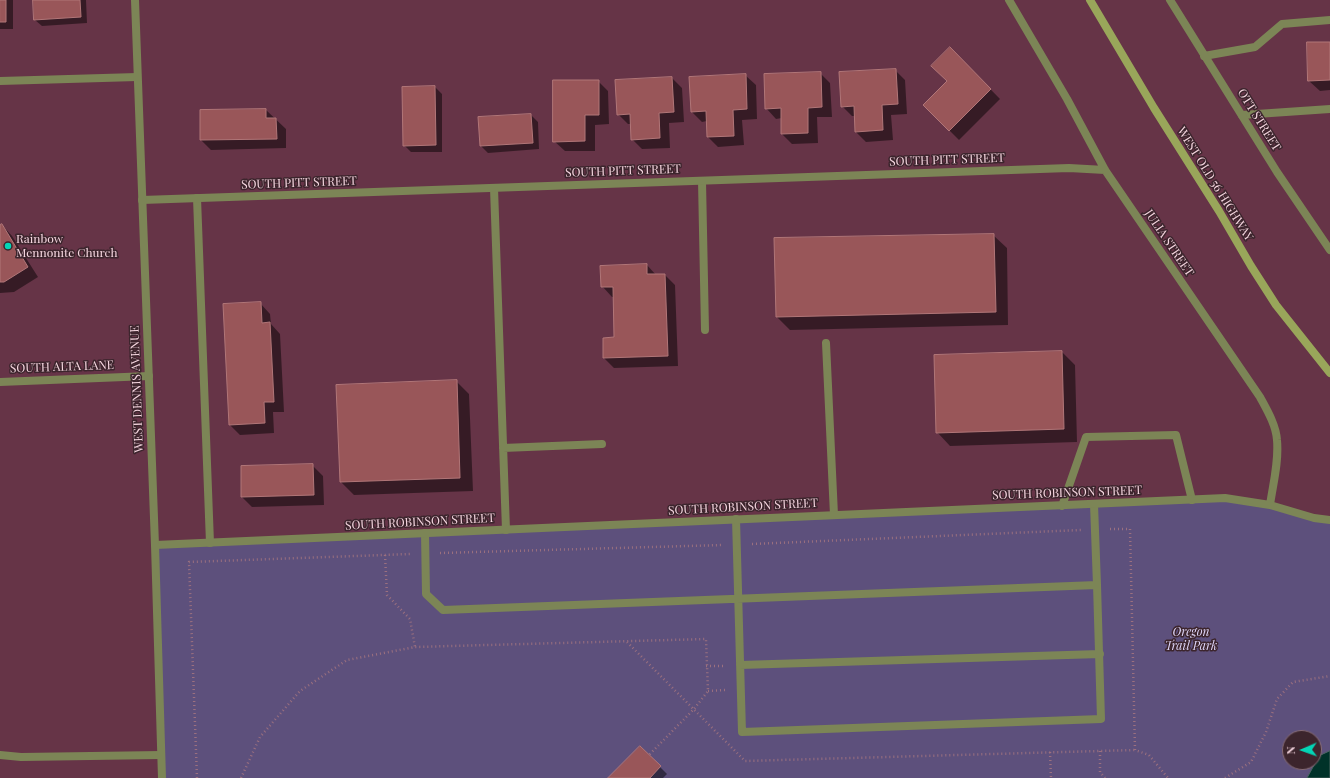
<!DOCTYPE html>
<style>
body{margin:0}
#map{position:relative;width:1330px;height:778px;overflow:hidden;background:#663447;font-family:"Playfair Display",serif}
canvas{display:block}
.north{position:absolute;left:1282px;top:730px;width:40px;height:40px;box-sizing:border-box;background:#3c252d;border:1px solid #876c75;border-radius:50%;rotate:268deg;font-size:11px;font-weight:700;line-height:16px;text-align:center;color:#f7d7e1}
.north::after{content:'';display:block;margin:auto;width:14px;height:18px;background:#03d5b6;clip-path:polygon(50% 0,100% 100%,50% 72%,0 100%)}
</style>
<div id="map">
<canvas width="1330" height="778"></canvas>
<div class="north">N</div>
</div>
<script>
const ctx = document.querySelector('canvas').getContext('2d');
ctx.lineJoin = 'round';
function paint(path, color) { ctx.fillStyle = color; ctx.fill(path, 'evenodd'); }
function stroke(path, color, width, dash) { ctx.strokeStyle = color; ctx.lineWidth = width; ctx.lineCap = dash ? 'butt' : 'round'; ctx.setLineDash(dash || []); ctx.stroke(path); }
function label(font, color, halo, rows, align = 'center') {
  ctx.font = font + ' "Playfair Display",serif'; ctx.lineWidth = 3; ctx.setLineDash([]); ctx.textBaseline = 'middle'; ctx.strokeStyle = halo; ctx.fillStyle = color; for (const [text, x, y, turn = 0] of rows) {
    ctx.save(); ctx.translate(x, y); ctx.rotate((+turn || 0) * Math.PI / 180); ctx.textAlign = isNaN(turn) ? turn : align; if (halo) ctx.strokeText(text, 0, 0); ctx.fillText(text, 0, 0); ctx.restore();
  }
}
paint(new Path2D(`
 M1225 498 1330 520V778H162L155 545ZM1290 738H1314V762H1290Z`), '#5d507c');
const water = new Path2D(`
 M1330 751V778H1307L1319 756Z`);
paint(water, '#003229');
stroke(water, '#4a6460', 1);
paint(new Path2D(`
 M0 0H13V29H0Z
 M34 0H86L87 23 42 26 35 20Z
 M1330 43V90L1320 91 1309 81Z
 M950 48 1000 99 959 140 924 105 948 81Z
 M895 70 905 80 907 114 891 115 893 140 866 142 856 132 855 116H852L842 106Z
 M820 73 830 83 832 117H817L818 143 792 144 782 134V118L776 119 766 108Z
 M745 75 756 85 757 119 742 120 744 145 718 147 708 137 707 121 702 122 692 112Z
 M672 78 682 88 684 122 669 123 670 148 642 149 632 139 631 124H628L618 114Z
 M598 81 608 91 609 124 595 125V151H565L554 141Z
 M435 87 442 94V152H411L404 145 403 88Z
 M266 110 286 129V148L211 150 201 140Z
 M531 115 538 122 539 149 488 153 481 146Z
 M2 225 12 236 38 277 14 292 0 293V226Z
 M993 235 1007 248 1008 325 790 330 777 317Z
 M647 265 656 275H665L675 285 678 366 614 368 604 358 615 338 614 297H612L602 286Z
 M260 303 270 314 271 324 280 334 284 412H273L274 433 240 435 230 425Z
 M1062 352 1075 365 1077 442 950 446 937 432Z
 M456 381 469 394 473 491 354 495 341 482 337 386Z
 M312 465 323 476 324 505 252 507 242 497Z
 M640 747 667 774 663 778H610Z`), '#0007');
const building = new Path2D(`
 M0 0H6V22H0Z
 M33 0H80L81 17 34 20Z
 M1307 42H1330V80L1308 81Z
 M950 47 991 89 949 131 923 105 947 81 931 66Z
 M896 69 898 104 882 105 883 130 855 132 854 106 841 107 839 72Z
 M821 72 822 107 808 108V133L781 134V108L765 109 764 74Z
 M746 74 747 109 733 110 734 136 707 137 706 111 691 112 689 77Z
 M672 77 674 112 659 113 660 138 631 140 630 114 617 115 615 80Z
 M553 80H599V115H585V141L553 142Z
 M435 86 436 145 403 146 402 87Z
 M266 109V118H276L277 139 200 140V110Z
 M531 114 533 143 480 146 478 117Z
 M2 224 28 267 4 282H0V225Z
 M994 234 996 312 776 317 774 238Z
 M647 264V274H665L668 356 603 358V338L614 337 613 287H601L600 266Z
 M261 302 262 323 270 322 274 402H264L265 423 229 425 223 304Z
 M1062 351 1064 429 936 433 934 355Z
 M457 380 460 478 340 482 336 385Z
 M313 464 314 495 241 497V466Z
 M640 746 661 766 650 778H608Z`);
paint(building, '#995659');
stroke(building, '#b17678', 1);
stroke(new Path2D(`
 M1110 529H1130L1135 750 1149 755 1168 778
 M752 544 1081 530
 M440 553 723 545
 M385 555 387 595 410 619 415 647
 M627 642 745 761 1135 750
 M706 666H726
 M708 691 726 690
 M1100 751V772L1105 778
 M1050 752 1051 778
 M197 778 189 562 411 554
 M241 778 260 737 300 691 347 660 415 647 706 639 708 691 694 709 649 755
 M1225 778 1251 762 1266 732 1277 699 1293 682 1330 676`), '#9b707f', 2.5, [1, 3]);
stroke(new Path2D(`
 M1204 56 1255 47 1282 24 1330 20
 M1242 115 1330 109
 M702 181 705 330
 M494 188 506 530
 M197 198 210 543
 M826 343 834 515
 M503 448 602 444
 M1062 506 1086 437 1176 435 1192 500
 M736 519 742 732 1101 719 1097 585
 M425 533 426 594 443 610 1097 585 1094 504
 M740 665 1100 654`), '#7c8556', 8);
stroke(new Path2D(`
 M1009 0 1067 99 1105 170 1260 397C1267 410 1276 425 1277 440 1279 462 1273 484 1270 505
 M1170 0 1277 172 1330 250
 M0 81 137 77
 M142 200 1069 168 1105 170
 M0 382 149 376
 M155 545 1225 498 1270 505 1314 518 1330 520
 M0 755 21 757 161 755`), '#7c8556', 8);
stroke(new Path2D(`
 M135 0 155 545 162 778`), '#7c8556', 8);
stroke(new Path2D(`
 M1090 0 1154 108 1219 211 1251 266 1276 305 1330 373`), '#99a65a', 8);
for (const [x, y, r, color] of [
 [8,246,4,"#03d5b6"]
]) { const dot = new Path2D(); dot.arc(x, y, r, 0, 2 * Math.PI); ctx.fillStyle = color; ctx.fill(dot); stroke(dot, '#3c252d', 1.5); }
label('12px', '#f7d7e1', '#3c252d', [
 ["OTT STREET",1259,120,58],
 ["SOUTH PITT STREET",947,160,-2],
 ["SOUTH PITT STREET",623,171,-2],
 ["SOUTH PITT STREET",299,183,-2],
 ["WEST OLD 56 HIGHWAY",1215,184,58],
 ["JULIA STREET",1169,243,56],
 ["SOUTH ALTA LANE",62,367,-2],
 ["WEST DENNIS AVENUE",137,389,-92],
 ["SOUTH ROBINSON STREET",1067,493,-2],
 ["SOUTH ROBINSON STREET",743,507,-3],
 ["SOUTH ROBINSON STREET",420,522,-3]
]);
label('12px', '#f7d7e1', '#3c252d', [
 ["Rainbow",16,239],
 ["Mennonite Church",16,253]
], 'left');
label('italic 12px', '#dfd6f9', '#3c252d', [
 ["Oregon",1191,632],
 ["Trail Park",1191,646]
]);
</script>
